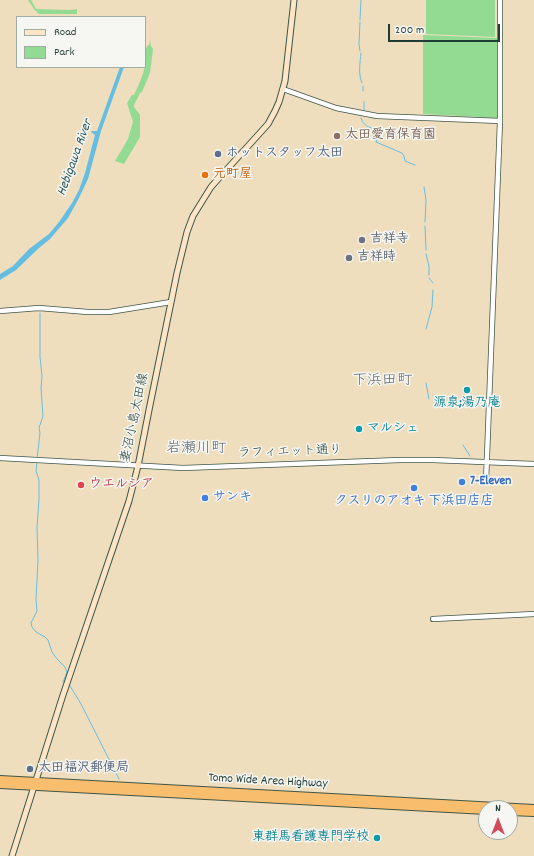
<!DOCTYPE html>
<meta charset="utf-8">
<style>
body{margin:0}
#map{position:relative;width:534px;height:856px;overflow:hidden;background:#eedebd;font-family:Dekko,sans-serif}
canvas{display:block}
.legend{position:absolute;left:16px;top:16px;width:130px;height:52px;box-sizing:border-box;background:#f6f6f2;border:1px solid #a0aca6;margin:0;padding:5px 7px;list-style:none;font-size:12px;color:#1f3d34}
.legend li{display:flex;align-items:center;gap:8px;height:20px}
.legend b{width:20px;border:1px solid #a0aca6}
.north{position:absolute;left:478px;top:800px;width:40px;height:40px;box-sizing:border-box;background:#f6f6f2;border:1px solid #a0aca6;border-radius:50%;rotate:0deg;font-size:11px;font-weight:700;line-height:16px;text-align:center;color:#1f3d34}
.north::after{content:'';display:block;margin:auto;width:14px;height:18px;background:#d1495b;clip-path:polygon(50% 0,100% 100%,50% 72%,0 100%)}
.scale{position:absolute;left:388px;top:24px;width:112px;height:18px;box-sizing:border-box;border:2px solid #1f3d34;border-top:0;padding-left:5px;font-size:12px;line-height:14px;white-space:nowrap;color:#1f3d34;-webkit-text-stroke:3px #f6f6f2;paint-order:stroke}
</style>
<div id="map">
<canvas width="534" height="856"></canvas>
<ul class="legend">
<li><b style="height:5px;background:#fde5c5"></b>Road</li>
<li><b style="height:11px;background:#93da93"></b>Park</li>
</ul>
<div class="north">N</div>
<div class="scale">200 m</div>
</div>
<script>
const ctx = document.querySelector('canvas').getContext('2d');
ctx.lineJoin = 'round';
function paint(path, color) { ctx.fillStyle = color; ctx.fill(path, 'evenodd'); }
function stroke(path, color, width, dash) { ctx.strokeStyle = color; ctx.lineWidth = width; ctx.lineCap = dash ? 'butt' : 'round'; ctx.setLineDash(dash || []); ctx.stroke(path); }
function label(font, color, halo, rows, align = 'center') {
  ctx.font = font + ' Dekko,"Klee One",sans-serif'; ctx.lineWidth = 3; ctx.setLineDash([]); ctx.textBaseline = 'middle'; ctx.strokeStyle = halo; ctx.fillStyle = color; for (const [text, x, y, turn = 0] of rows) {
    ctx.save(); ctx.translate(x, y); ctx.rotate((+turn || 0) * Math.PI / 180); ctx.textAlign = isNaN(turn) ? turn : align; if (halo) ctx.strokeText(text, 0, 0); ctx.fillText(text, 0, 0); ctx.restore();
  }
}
paint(new Path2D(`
 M28 0H31L36 9 69 10 77 9V14H39L34 9Z
 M426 0H495V37L426 34Z
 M423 35 497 38V118L423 114Z
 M150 40 151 46 153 49 150 73 142 92 140 93 134 105V107L140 115V137L124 164 115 161 128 139 133 122 127 103 132 95H134C138 87 144 73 145 65 146 58 144 53 147 46L149 45Z`), '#93da93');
paint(new Path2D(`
 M120 67H124L101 131 88 179 79 198 68 218 50 239 39 248 16 270 0 280V274L13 266 29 249 49 234 59 222 72 203 79 190 85 173 95 135 91 132 92 131H97Z`), '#65bee2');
stroke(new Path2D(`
 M360 20 361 0
 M360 22 359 44 360 51
 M361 53C360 63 358 74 362 83
 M363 86V91
 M364 110V102
 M361 118C364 129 373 126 378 133L376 142 402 153 404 156 405 161 415 165
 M424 187 426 200 425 222
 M425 226 426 250
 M426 254 429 266V275
 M429 278 433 283
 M426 329 432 307 433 290
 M426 383 429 399
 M463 445 470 456
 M37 459 40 433 39 428 43 416 41 388 42 376 40 357V313
 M37 462 36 471 39 480V499L37 528 38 560 36 599 37 611 31 623 32 627 36 632 45 637 48 640 52 652 57 659 65 667 67 672 63 682
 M70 686 81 704 119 779`), '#65bee2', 1);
const tertiary = new Path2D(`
 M283 89 336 108 377 116 500 121
 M0 311 39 308 88 312H109L171 302
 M0 458 183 468 400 460H433L534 464
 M486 482 500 121V0
 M433 619 534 614`);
const secondary = new Path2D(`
 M12 856 63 695 129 501 138 466 149 410 177 273 187 232 193 216 211 187 219 178 259 134 268 124 275 111 279 102 285 81 294 0`);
const trunk = new Path2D(`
 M0 779 534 808
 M0 785 486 811
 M510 812 534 813`);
stroke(tertiary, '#3e5549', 6);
stroke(secondary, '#3e5549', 7);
stroke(trunk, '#3e5549', 8);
stroke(tertiary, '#fff', 4.5);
stroke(secondary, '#fde5c5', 5);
stroke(trunk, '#f9be6d', 6);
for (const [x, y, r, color] of [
 [337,136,4,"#8d6e63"],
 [218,154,4,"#5c6f8a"],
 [205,175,4,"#e8710a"],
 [362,240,4,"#6b7280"],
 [349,258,4,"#6b7280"],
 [467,390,4,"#0f9aa8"],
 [359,429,4,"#0f9aa8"],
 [462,482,4,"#3f7fe0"],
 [81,485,4,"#e0444e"],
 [414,488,4,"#3f7fe0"],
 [205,498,4,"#3f7fe0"],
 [30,769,4,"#5c6f8a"],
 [377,838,4,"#0f9aa8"]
]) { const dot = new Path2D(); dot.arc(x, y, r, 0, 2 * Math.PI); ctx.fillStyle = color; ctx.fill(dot); stroke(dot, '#f6f6f2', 1.5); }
label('bold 13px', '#785e54', '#f6f6f2', [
 ["太田愛育保育園",345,136]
], 'left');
label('bold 13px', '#4e5e75', '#f6f6f2', [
 ["ホットスタッフ太田",226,154],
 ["太田福沢郵便局",38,769]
], 'left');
label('bold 13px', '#c56008', '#f6f6f2', [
 ["元町屋",213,175]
], 'left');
label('bold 13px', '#5b616d', '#f6f6f2', [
 ["吉祥寺",370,240],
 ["吉祥時",357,258]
], 'left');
label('bold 13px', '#0d838f', '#f6f6f2', [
 ["源泉;湯乃庵",467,404],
 ["マルシェ",367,429,"left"],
 ["東群馬看護専門学校",369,838,"right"]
]);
label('13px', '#1f3d34', '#f6f6f2', [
 ["妻沼小島太田線",136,418,-78],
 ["ラフィエット通り",290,453,-2],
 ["Tomo Wide Area Highway",268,782,3]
]);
label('bold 13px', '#366cbe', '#f6f6f2', [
 ["7-Eleven",470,482],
 ["サンキ",213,498],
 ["クスリのアオキ 下浜田店店",414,502,"center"]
], 'left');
label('bold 13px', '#be3a42', '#f6f6f2', [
 ["ウエルシア",89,485]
], 'left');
label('italic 14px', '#305d60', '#f6f6f2', [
 ["Hebigawa River",76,158,-70]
]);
label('15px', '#5c666d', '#f6f6f2', [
 ["下浜田町",382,382],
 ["岩瀬川町",196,450]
]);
</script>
